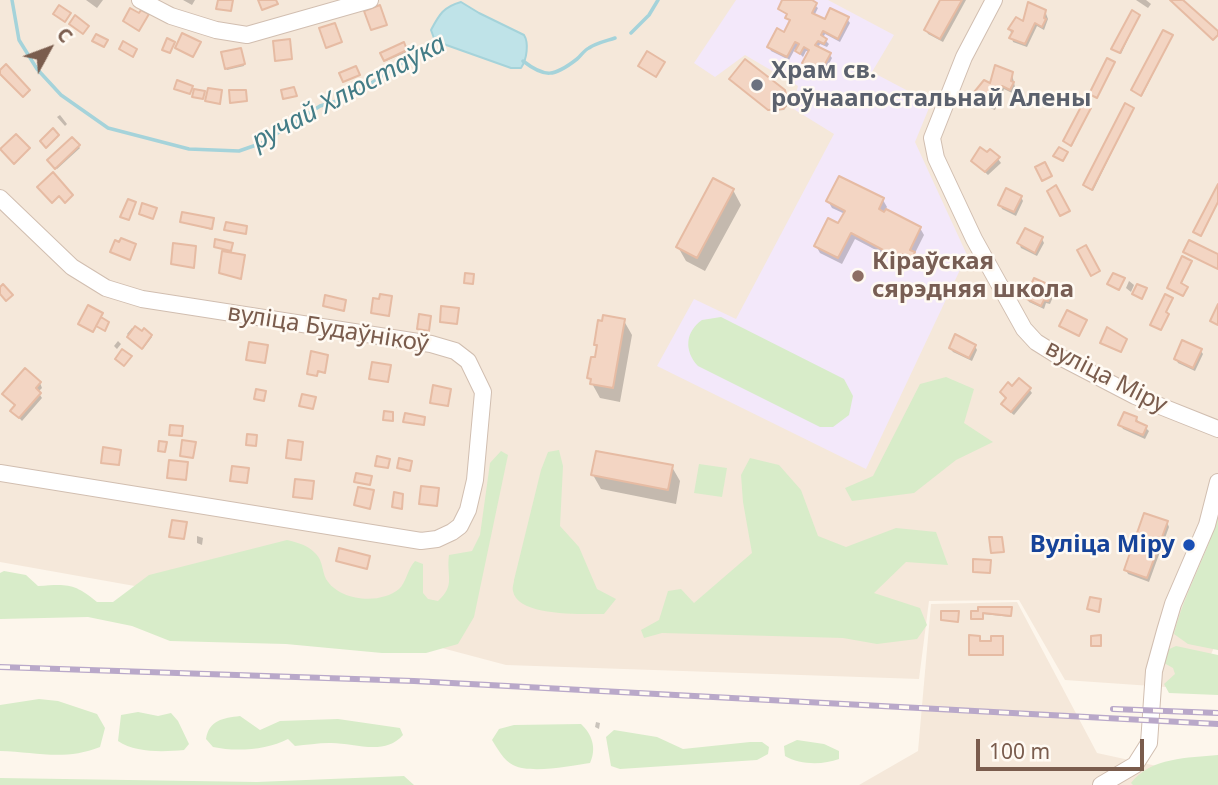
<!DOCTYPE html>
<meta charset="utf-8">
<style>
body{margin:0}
#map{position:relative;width:1218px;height:785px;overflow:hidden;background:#fdf6ec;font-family:"Noto Sans",sans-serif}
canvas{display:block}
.north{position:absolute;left:14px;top:14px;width:70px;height:70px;-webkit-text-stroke:5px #fffaf3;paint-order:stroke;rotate:49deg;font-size:19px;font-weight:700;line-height:28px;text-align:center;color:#7a5c4d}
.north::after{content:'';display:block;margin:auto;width:24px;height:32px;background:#7a5c4d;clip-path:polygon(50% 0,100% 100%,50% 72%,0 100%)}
.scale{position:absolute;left:976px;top:739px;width:168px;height:32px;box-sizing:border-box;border:4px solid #7a5c4d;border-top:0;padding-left:9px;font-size:21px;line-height:24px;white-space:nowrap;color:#7a5c4d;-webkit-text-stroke:5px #fffaf3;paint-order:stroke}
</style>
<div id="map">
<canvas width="1218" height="785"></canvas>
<div class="north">С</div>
<div class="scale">100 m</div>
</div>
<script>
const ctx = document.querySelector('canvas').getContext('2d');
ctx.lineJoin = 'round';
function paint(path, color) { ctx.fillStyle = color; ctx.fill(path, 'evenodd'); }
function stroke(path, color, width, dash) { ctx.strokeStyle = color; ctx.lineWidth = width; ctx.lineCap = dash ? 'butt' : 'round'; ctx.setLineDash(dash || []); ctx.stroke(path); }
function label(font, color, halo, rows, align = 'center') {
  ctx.font = font + ' "Noto Sans",sans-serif'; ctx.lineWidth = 5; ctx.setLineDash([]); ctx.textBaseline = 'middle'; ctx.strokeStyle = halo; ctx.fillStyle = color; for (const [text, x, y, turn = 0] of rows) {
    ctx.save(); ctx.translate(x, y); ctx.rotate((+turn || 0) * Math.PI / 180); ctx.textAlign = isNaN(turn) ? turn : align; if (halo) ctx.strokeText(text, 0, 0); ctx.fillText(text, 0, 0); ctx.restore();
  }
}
paint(new Path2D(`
 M0 0H1218V639L1195 689 1065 680 1019 600 929 601 919 679 506 665 359 626 0 562Z
 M1017 602 1097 753 1189 773 1193 785H859L918 751 931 604Z`), '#f5e8da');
paint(new Path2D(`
 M736 0H828L894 35 872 72 931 103 915 142 967 255 866 469 657 366 694 299 736 319 834 134 792 108 798 86 745 55 715 77 694 63Z`), '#f3e8fa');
paint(new Path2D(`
 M721 317 844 379 853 396 849 415 833 427H820L698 366C684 351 685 332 702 320Z
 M946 377 974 389 964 423 993 442 956 460 914 493 852 501 845 488 873 476 920 384Z
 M559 450 563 466 560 526 579 547 597 589 616 599 604 614C584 614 517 617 513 591 512 587 514 583 514 580L541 470 548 452Z
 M501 451 508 455 474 617 458 644 426 653H382L286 644 170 641 132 626 88 617 0 619V573L4 571 26 575 38 586C68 584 74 583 97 602H113L149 575 287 540C299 543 308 545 316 554 323 561 322 571 326 579 339 601 380 605 399 589 406 583 407 570 415 561L423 564V593L428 599 438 601C456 585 446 576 449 555L472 551 480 535 490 463Z
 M750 458 779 465 801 490 818 536 846 547 896 528 936 532 948 565 906 562 874 593 920 608 927 625 917 639 877 644 843 638 772 636 662 633 644 638 641 630 659 620 668 591 681 589 694 603 752 553 743 502 741 475Z
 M699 464 727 468 722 497 694 493Z
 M1218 516V650L1188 644 1174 634C1184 593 1207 556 1218 516Z
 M1176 646 1218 655V695L1169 693 1164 684 1175 674 1173 668 1164 663 1165 651Z
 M39 699 58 701 97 714 105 728 100 747C65 761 36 752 0 751V705Z
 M138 712 158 716 171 713 178 721 189 744 184 750C164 752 135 753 118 741L121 715Z
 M240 716 260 730 280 721 338 719 400 728 403 735C384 757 353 742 329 743 318 743 306 745 295 746L288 739C267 750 236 752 213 747L206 739C209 720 223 718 240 716Z
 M581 724C592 734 597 748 590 763 571 766 530 774 513 765 504 761 497 748 492 740L499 729 514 725Z
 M614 730 657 737 683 749 750 742H762L769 747 768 754 757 760 620 769 611 766 606 737Z
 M797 740 824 744 839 751V759C823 765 800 765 785 756L784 746Z
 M1218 755V785H1133L1131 783C1151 757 1188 758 1218 755Z
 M404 776 414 785H0V778L257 782Z`), '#d8ecc9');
const water = new Path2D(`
 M461 2 479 13 524 35C529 43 527 59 521 68H511L435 41 431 30C439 15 443 7 461 2Z`);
paint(water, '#bfe3e8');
stroke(water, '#a5d3da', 2);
paint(new Path2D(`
 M86 0H103L97 8Z
 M183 0H195L192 5Z
 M784 0H808L818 8 814 16 826 21 847 19 850 23 840 42 825 34 823 38 829 44 827 47 820 44 818 48 829 54 832 58 823 76 806 68 804 63 810 52 806 51 803 57 795 49 789 60 771 51 769 47 785 34 790 22 788 16 780 9Z
 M942 0H966L943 42 928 34 926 30Z
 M1136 0H1146L1151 4 1148 8Z
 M1045 11 1048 19 1044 30 1037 26 1027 47 1013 42 1010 29Z
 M1139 16 1121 54 1114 50Z
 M1172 37 1142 96 1134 92Z
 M403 44 407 52 386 61 383 54Z
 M241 51 244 66 227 70 226 68Z
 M1114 63 1097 98 1091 95Z
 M1012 74 1015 87 1012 93 1004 89 995 110 981 105 977 91Z
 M732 81 785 93 788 105 784 110 771 111Z
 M1090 109 1072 146 1066 143Z
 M1133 109 1093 191 1085 187V185Z
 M60 115 67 124 65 126 57 117Z
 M72 139 80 148 57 169 49 160Z
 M29 149 15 164 2 150Z
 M988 155 998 159 1001 163 988 175 973 161Z
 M733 190 741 205 705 271 686 261 678 247Z
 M1021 197 1023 201 1016 216 1002 209 1000 204Z
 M883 200 887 207 885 210 920 228 924 235 914 255 918 261 916 264 907 260 904 265 855 239 842 264 820 253 816 246 839 226 845 214 832 208 828 201Z
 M213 220 212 230 182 222Z
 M1042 239 1044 243 1037 256 1021 248 1019 243Z
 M1191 262 1181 285 1187 289 1184 296 1169 288Z
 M1129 281 1134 285 1131 292 1126 288Z
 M1052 288 1055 292 1050 304 1046 303 1044 309 1029 302 1027 298Z
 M624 321 632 335 620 402 600 398 589 378 596 360 598 349 595 345Z
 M132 328 152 337 143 349 127 334Z
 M118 341 121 344 117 349 114 346Z
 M975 346 977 350 972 361 953 352 950 348Z
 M1200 350 1203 354 1195 371 1178 363 1176 359Z
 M40 383 42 388 38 392 42 398 22 421 13 411 16 407 4 394Z
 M1029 389 1032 393 1014 415 1006 409 1003 404 1007 399 1002 392Z
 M1136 419 1149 431 1145 439 1123 429 1120 424Z
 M672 467 680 481 676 504 601 489 593 475Z
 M1167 522 1169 527 1149 582 1128 574 1126 570Z
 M197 536 203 538 202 545 197 543Z
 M1011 610V617L983 614V620L973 619 980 613Z
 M979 637 980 642 1003 640V656H971Z
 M596 722 600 723 599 729 595 727Z`), '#0003');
stroke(new Path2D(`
 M12 0 19 40 37 69 61 95 108 128 189 149 239 151 262 143 320 106 350 97 437 40
 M631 33 649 15 658 0
 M523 61C545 78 554 77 577 59 581 56 584 50 589 48 596 43 606 41 615 38`), '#a5d3da', 3.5);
const building = new Path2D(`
 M218 0H233L231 11 216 9Z
 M258 0H276L278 4 262 10Z
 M782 0H812L817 3 812 13 825 19 830 8 849 17 838 39 823 31 821 35 827 39 824 44 818 41 815 45 831 53 820 73 802 63 809 50 804 47 800 54 795 51 799 44 795 42 787 57 767 47 777 28 784 32 790 20 785 18 787 14 778 9Z
 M940 0H962L940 39 924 30Z
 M1170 0H1183L1218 31V35L1213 40Z
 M1028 2 1046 10 1044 18 1046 19 1042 27 1035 23 1025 44 1009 38 1013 31 1008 29 1016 17 1023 21Z
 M59 5 71 13 65 22 53 14Z
 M380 5 387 25 371 30 364 11Z
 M130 8 139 13 141 10 149 14 139 31 123 21Z
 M1132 10 1140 15 1120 53 1111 49Z
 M75 15 89 26 83 34 69 24Z
 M335 23 342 42 326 48 319 28Z
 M1163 30 1173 35 1141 96 1131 90Z
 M182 33 201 42 193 57 175 48Z
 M96 34 108 40 104 47 92 41Z
 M167 38 175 42 170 53 162 50Z
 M290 39 292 59 275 61 273 41Z
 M123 41 137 49 133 57 119 49Z
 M404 42 407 50 384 61 380 53Z
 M241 48 245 64 225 69 221 52Z
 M647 51 665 62 656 77 638 66Z
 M1107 58 1115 62 1097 98 1089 94Z
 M745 59 785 90 788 103 783 109 768 110 729 79Z
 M6 64 30 90 23 97 0 74V70Z
 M995 65 1013 72 1011 81 1014 82 1010 90 1002 86 993 107 977 101 980 94 975 91 984 80 990 83Z
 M356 66 360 75 343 82 339 73Z
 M177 80 193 86 190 94 174 89Z
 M294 87 297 96 283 99 281 90Z
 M208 88 222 90 220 104 205 101Z
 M194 89 205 91 203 99 192 97Z
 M229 90H246L247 101 230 103Z
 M1083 103 1091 108 1071 146 1063 141Z
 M1125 103 1134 108 1092 190 1083 185Z
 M53 128 59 135 46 148 40 141Z
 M16 134 30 148 14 164 0 149Z
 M72 137 80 145 55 169 47 160Z
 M980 147 987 152 990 149 1000 157 985 172 971 161Z
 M1059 147 1068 152 1063 161 1053 156Z
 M1045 162 1052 176 1042 181 1035 167Z
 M53 172 73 195 65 203 59 196 52 203 37 187Z
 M839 176 884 198 879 209 884 212 886 209 921 227 910 250 915 252 912 259 903 254 900 259 851 233 838 258 814 246 828 218 838 223 845 211 826 201Z
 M713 178 734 189 697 258 676 247Z
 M1218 184V202L1201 236 1193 232Z
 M1056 185 1070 211 1060 216 1047 191Z
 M1006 188 1022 196 1014 212 998 205Z
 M128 199 136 202 129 220 120 217Z
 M142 203 157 208 153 219 139 214Z
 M182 212 214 218 212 229 180 222Z
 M226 222 247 226 246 234 224 230Z
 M1025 228 1043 237 1035 253 1017 243Z
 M121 238 136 244 130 260 110 252 115 240 119 242Z
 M215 239 233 243 231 251 214 247Z
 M1189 240 1218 254V269L1183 252Z
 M173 243 196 246 194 268 171 264Z
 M1086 245 1100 271 1091 276 1077 250Z
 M222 251 245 255 241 279 219 273Z
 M1182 256 1192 261 1181 283 1188 287 1183 296 1167 288Z
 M465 273 474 274 473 284 464 283Z
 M1113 273 1125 278 1119 290 1107 284Z
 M1034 278 1054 287 1048 301 1044 300 1041 306 1025 298Z
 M3 284 13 295 6 301 0 294V287Z
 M1137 284 1147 288 1142 299 1132 294Z
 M380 294 392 296 389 316 371 313 373 298 379 299Z
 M1165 294 1173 298 1166 312 1169 314 1161 330 1150 325Z
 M325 295 346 300 344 311 323 306Z
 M1218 304V325L1210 321Z
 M88 305 103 313 93 332 78 324Z
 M441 306 459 308 457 324 440 322Z
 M1067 310 1087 320 1079 336 1059 326Z
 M419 314 431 316 429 331 417 329Z
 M603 315 625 319 613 388 590 384 591 379 587 378 591 357H595L597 345H594L598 320 602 321Z
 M101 317 109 322 105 331 96 326Z
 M135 326 142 331 144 328 152 335 142 349 127 337Z
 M1107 327 1127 339 1121 352 1100 343Z
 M955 334 976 345 969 358 949 348Z
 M1182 340 1202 349 1193 368 1174 359Z
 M249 342 268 345 265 363 246 360Z
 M122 349 132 356 124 366 115 359Z
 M311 351 328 355 325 373 318 371 317 376 307 374Z
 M372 362 391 365 388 382 369 379Z
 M25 368 41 382 36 388 41 393 19 418 10 411 15 405 2 394Z
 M1019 378 1031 388 1011 412 1001 404 1006 398 1000 392 1008 382 1012 386Z
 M433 385 451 389 448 406 430 403Z
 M256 389 266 391 264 401 254 399Z
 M302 394 316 397 313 409 299 406Z
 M384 411 393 412V421L383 420Z
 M1124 412 1137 417 1136 421 1147 426 1143 435 1118 425Z
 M405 413 425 417 424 425 403 422Z
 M170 425 183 426 182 436 169 435Z
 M247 434 257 435 256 446 246 445Z
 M182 440 196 442 193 458 180 456Z
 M288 440 303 442 301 460 286 458Z
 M159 441 167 442 165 452 158 451Z
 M103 447 121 450 119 465 101 463Z
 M596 451 673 465 668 490 591 475Z
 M377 456 390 459 388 468 375 466Z
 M399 458 412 461 410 471 397 468Z
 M169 460 188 462 186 480 167 478Z
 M232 466 249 468 247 483 230 481Z
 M356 473 372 476 370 485 354 482Z
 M295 479 314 481 312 499 293 497Z
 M421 486 439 488 437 506 419 504Z
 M358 487 374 490 370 509 354 505Z
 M394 492 403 494 402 509 392 507Z
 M1144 513 1168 521 1147 578 1124 570Z
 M172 520 187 522 184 539 169 537Z
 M989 537H1002L1004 552 991 553Z
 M339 548 370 556 367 569 336 561Z
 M973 559 991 560 990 573 973 572Z
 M1090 597 1101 599 1099 612 1087 609Z
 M978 607H1012L1011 616 983 613V619H971V611H978Z
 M941 611H959L958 622 941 620Z
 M969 635 980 636V641H991V636H1003V655H969Z
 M1101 635V646H1091V636Z`);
paint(building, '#f3d5c3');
stroke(building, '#e6bba3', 2);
const minor = new Path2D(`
 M140 0 171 16 216 30 247 35 370 0
 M994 0 964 57 932 138 936 158 974 239 1024 329 1036 342 1060 357 1135 396 1218 429
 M0 198 72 267 106 288 142 299 431 344 455 351 468 361 483 392 475 480 468 510 460 526 452 532 437 539 421 541 0 473
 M1101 785 1135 765 1149 743 1154 671 1165 631 1173 604 1207 525 1218 482`);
stroke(minor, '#d1beb0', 18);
stroke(minor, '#fff', 16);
const rail = new Path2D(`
 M0 667 414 681 1218 724
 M1113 709 1218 713`);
stroke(rail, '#b9a8c9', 6);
stroke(rail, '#fffaf3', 3.5, [10]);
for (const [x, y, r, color] of [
 [757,85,7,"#6b7280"],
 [858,276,7,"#8d6e63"],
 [1189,545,7,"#1a4fb4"]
]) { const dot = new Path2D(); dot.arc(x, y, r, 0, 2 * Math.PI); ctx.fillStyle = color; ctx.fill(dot); stroke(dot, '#fffaf3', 2.5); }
label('bold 24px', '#5b616d', '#fffaf3', [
 ["Храм св.",771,71],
 ["роўнаапостальнай Алены",771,99]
], 'left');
label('bold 24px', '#785e54', '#fffaf3', [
 ["Кіраўская",872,262],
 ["сярэдняя школа",872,290]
], 'left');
label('24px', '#7a5c4d', '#fffaf3', [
 ["вуліца Будаўнікоў",328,329,9],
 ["вуліца Міру",1106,377,27]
]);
label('bold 24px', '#164399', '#fffaf3', [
 ["Вуліца Міру",1175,545]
], 'right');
label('italic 26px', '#437c86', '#fffaf3', [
 ["ручай Хлюстаўка",349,93,-28]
]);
</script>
